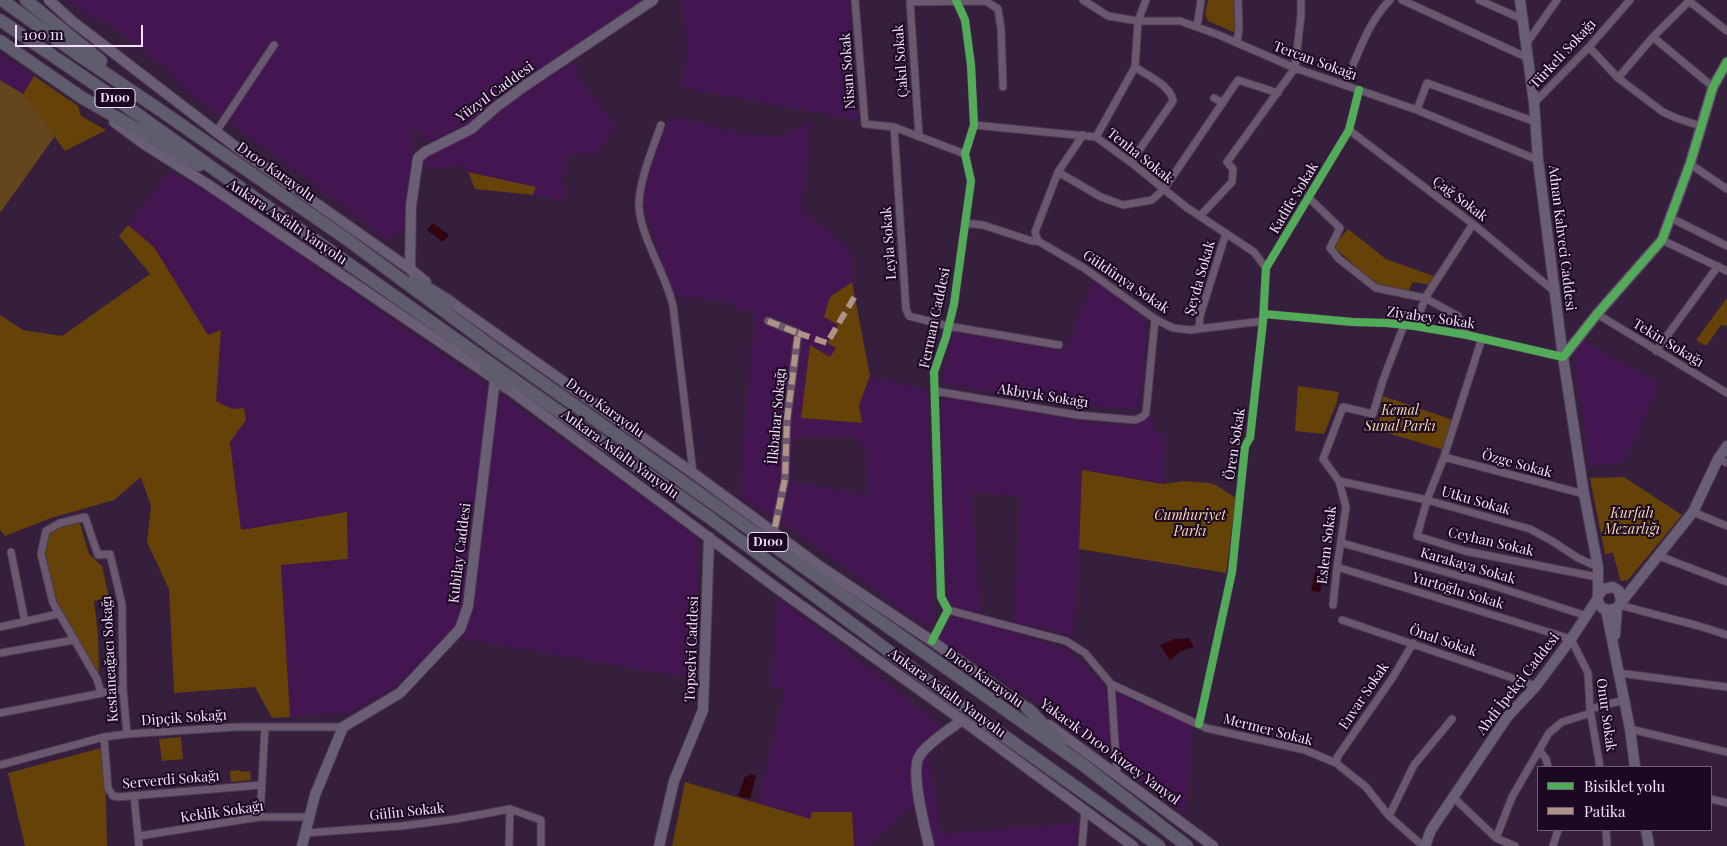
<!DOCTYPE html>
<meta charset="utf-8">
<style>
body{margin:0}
#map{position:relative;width:1727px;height:846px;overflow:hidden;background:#361e3d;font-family:"Playfair Display",serif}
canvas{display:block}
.legend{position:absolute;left:1537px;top:766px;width:175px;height:65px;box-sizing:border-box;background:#1b0921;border:1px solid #725f79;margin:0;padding:6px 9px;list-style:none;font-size:15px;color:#f5e1fd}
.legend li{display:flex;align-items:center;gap:10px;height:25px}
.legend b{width:25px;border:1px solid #725f79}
.scale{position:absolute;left:15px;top:25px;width:128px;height:22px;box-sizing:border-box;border:2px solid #f5e1fd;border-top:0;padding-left:6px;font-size:15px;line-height:18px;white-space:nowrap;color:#f5e1fd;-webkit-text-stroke:4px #1b0921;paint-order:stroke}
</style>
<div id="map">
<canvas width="1727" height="846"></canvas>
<ul class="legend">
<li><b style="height:6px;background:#51ab58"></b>Bisiklet yolu</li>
<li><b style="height:6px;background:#af9288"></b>Patika</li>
</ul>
<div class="scale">100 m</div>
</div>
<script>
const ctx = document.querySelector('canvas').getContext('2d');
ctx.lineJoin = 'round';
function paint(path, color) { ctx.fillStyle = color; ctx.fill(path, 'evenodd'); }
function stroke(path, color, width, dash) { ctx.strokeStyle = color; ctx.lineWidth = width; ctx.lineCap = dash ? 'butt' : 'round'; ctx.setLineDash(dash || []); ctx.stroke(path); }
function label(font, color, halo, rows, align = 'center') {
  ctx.font = font + ' "Playfair Display",serif'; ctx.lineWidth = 4; ctx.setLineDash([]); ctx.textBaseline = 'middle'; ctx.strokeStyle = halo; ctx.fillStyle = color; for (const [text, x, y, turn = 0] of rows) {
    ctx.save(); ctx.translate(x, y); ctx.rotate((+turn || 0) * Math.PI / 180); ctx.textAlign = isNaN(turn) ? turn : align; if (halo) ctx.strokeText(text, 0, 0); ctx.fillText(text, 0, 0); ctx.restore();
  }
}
paint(new Path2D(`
 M70 0H642L508 90 477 119 426 143 419 130 410 133 414 148 407 200 406 230 386 239 338 201 189 93 161 64 102 19 91 18Z
 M681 0H849L858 120 680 87 687 58 686 31Z
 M0 53 34 76 23 94 0 80Z
 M571 60 579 69 576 75 615 126 598 153 566 156 564 159 568 163 562 174 564 201 533 195 535 187 468 172 465 166 427 168 423 165 425 160 436 150 473 133 512 100Z
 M673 117 749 135 780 136 811 122 801 211 826 228 851 252 852 282 831 297 838 325 837 348 830 357 810 346 801 417 862 423 859 405 870 376 927 390 933 613 932 623 928 628 785 524 741 497V476L755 312 733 310 734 302 673 296 648 219 644 204V192L648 173 667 122ZM794 437H853L865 447 869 496 791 481Z
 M170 171 258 221 324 272 485 384 698 537 697 679 448 636 395 687 348 713 290 717 281 565 348 559 347 512 241 530 230 442 246 420 245 408 232 409 216 401 221 330 208 335 154 247 128 225Z
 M1093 281 1140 315 1145 320 1146 339 1138 409 1061 405 942 383 952 332 1066 351Z
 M1580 339 1660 384 1623 462 1590 466 1572 341Z
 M948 396 1083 422 1138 426 1151 414 1156 432 1165 435 1163 484 1082 470 1079 549 1073 637 1064 632 1014 623 1021 496 971 492 981 616 950 607 947 601 940 399Z
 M778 597 946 730 926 741 941 834 1078 823 1075 846H922L913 806 867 846H854L852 812H811V819L758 803 785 688H771Z
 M949 616 986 624 1069 650 1108 688 1111 740 1109 745 1105 748 938 638Z
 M1115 691 1192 726 1186 813 1120 766Z`), '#431652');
paint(new Path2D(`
 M1208 0H1236L1237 29 1233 32 1208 21 1205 14Z
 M34 76 78 106 81 116 106 130 65 151 23 94Z
 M468 172 536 187 533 195 475 189Z
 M128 225 154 247 208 335 221 330 216 401 232 409 244 408 246 420 230 442 241 530 347 512 348 559 281 565 290 717 272 718 255 687 174 693 169 589 147 542 151 506 141 477 114 500 51 518 5 536 0 530V315L23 330 62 336 150 274 119 236Z
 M1348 229 1386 259 1436 277 1430 285 1413 282 1408 291 1374 283 1335 248 1337 242Z
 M852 282 870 376 859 405 862 423 801 418 810 345 830 357 836 348 827 343 838 325 824 317 830 297Z
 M1727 298V326L1721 325 1706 346 1696 340Z
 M1298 386 1339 392 1336 405 1324 434 1295 431Z
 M1383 396 1453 420 1444 450 1378 430Z
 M1082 470 1163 484 1184 481 1209 483 1216 485 1236 498 1226 573 1079 549Z
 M1624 477 1682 515 1628 580 1621 581 1620 579 1613 553 1605 554 1590 478Z
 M79 520 89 554 102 566 109 597 94 601 98 634 99 674 61 613 43 555 48 536 60 525Z
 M181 737 183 759 162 761 159 739Z
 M101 748 106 799 107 846H25L8 773Z
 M240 770 241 772 250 771 251 780 231 782 230 771Z
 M685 782 811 819V812H852L854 846H672Z`), '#654208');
paint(new Path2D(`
 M0 80 23 94 55 136 0 213Z`), '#63461e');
paint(new Path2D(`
 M433 223 449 235 443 242 427 230Z
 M1315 572 1324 573 1320 592 1311 591Z
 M1189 638 1194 647 1180 652 1170 660 1160 645 1175 639Z
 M749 774 756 776 750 799 738 796 745 776 748 777Z`), '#32040f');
const street = new Path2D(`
 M855 0 865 124 894 127 965 154
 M1083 0 1108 16 1138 21H1180L1219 35 1295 68 1417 110 1538 160
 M1402 0 1528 58
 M1479 0 1522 19
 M1689 1 1727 31
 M1197 27 1201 0
 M1653 37 1713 87
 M1237 43 1239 28 1238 0
 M1526 44 1557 0
 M1589 47 1618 78 1663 112 1676 118 1701 126
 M1618 78 1653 37 1690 0
 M1344 85C1358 56 1367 23 1390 0
 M1214 98 1223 103
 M1534 103 1589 47 1630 0
 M1417 110 1427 83 1536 122
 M661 125C653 148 638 183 639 207 641 238 666 274 673 306L693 473
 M974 125 1096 137 1133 164 1186 207 1254 252 1266 268
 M894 127 906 309 909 316 948 326 1059 345
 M1349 130 1473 224 1554 291
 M216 132 274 45
 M919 136 910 2 986 1 998 9 1001 29 1003 87
 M1096 137 1135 67 1138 21 1146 0
 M1131 162 1173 101C1171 86 1147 75 1135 67
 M1690 164 1727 189
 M1058 172 1101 197 1123 205 1152 200 1164 189 1238 80 1278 93
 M1308 197 1340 228 1330 248 1339 259 1376 288 1425 298 1458 316 1467 335
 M1200 216 1232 182 1233 169 1227 162 1295 68 1301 15V0
 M1671 218 1727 246
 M965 223 983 225 1032 241H1038L1084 268 1155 319 1173 328 1190 330 1263 321
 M1662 240 1727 271
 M1038 241 1035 232 1058 172 1083 135
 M1264 314 1353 322 1387 323 1415 326 1467 335 1563 357
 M1597 314 1727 393
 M768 321 798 333 787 420 785 479 774 532
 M1415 326 1425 298 1473 224
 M1199 329 1200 316 1226 233
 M1482 338 1444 457 1427 500 1417 536 1465 551 1597 577
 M1656 351 1718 266
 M935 391 1077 415 1135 420 1142 417 1146 413 1155 319
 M1444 457 1584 494
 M1718 459 1727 463
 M1339 481 1427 500 1530 529 1552 541 1578 558 1598 567
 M1693 512 1727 526
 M1342 543 1488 584 1587 616
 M11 552 25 622
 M1659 556 1727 582
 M1337 567 1571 639 1588 673 1590 709 1600 767
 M1333 605 1337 567 1346 507 1339 481 1323 459 1343 407 1373 414 1383 380 1404 325
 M1619 605 1699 626 1727 635
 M948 610 1066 641 1085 653 1111 684 1117 774
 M1342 620 1536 686
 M0 627 58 614
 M932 641 948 610 941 597 934 372 946 337 954 304 971 181 965 154 974 125 971 65 965 20 956 0
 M0 653 74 640
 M1618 673 1727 687
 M1111 684 1206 728 1305 750 1336 763 1366 787 1389 816 1423 846
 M101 693 97 679 53 603 41 554 46 531 60 523 85 517 98 555 110 554 122 604 123 689 127 734
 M1590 709 1624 700
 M0 713 123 689
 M1199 724 1232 572 1245 446 1250 438 1263 321 1266 268 1349 130 1359 90
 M1630 729 1727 752
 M104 737 108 788 113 796 118 797 261 785
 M1539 750 1546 759 1548 767
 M1336 763 1338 756 1393 677 1413 643
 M0 765 104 737 127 734 236 727H343
 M134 796 139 846
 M1453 797 1496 838 1515 846
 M1711 799 1727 803
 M1389 816 1414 765 1452 719
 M260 817 265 727
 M1606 830 1607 846
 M305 833 401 826 456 819 510 809 541 820V846
 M139 836 260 817H308
 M1496 838 1512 797 1549 733 1562 722 1591 713
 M509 846 510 809
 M1082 846 1085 810
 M1553 846 1558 830`);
const secondary = new Path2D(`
 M49 0 72 21 240 150 410 269 426 282
 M1520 0 1534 103 1538 160 1563 357 1584 494 1598 567V602L1602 608 1609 610 1617 608 1619 605 1693 512 1718 459 1727 446
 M114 122 144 144 207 184 495 379 778 589 962 720 1133 846
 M410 269 411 206 418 158 425 152 471 129 496 107 526 85 653 0
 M445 298 693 473 821 567 932 641 1034 713
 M1563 357 1597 314 1662 240 1690 164 1713 87 1727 62
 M1599 595 1603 589 1613 587 1619 591 1621 602
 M1606 610 1630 729 1635 767
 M1615 635 1617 608
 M1049 725 1213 846
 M1646 830 1649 846
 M302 846 315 795 343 727 400 693 460 629 468 606 495 379
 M659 846 674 781 703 710 709 537
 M929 846C925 828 909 769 920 755 929 742 949 730 962 720
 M1425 846 1431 830 1508 716 1536 686 1571 639 1598 598`);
const highway = new Path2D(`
 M2 0 77 54 157 108 348 240 498 351 1082 764 1187 846
 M26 0 101 61
 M0 20 112 96 228 179 706 515 976 716 1159 846
 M0 41 81 97 142 132 182 157 199 165
 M414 280 450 302
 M486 368 506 387
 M1028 709 1061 743`);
stroke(street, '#4b3a51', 9);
stroke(secondary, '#4b3a51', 12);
stroke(highway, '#4b3a51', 14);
stroke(street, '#69586e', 7);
stroke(secondary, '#695e73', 10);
stroke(highway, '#5f5c6e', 12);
stroke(new Path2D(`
 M768 321 798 333 787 420 785 479 774 532
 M798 333 827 343 855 296`), '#af9288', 6, [12, 6]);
stroke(new Path2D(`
 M1264 314 1353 322 1387 323 1415 326 1467 335 1563 357 1597 314 1662 240 1690 164 1713 87 1727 62
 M932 641 948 610 941 597 934 372 946 337 954 304 971 181 965 154 974 125 971 65 965 20 956 0
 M1199 724 1232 572 1245 446 1250 438 1263 321 1266 268 1349 130 1359 90`), '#51ab58', 8);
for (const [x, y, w] of [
 [115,98,40],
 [768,542,40]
]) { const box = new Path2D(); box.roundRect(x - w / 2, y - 9.5, w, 19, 4); ctx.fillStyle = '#1b0921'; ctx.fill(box); stroke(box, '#f5e1fd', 1); }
label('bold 12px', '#f5e1fd', null, [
 ["D100",115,98],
 ["D100",768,542]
]);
label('14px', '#f5e1fd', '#1b0921', [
 ["Türkeli Sokağı",1563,54,-47],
 ["Çakıl Sokak",901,61,-94],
 ["Tercan Sokağı",1315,61,20],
 ["Nisan Sokak",848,71,-94],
 ["Yüzyıl Caddesi",495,92,-36],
 ["Tenha Sokak",1140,156,38],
 ["D100 Karayolu",276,172,35],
 ["Kadife Sokak",1294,198,-59],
 ["Çağ Sokak",1460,199,37],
 ["Ankara Asfaltı Yanyolu",287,222,34],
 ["Adnan Kahveci Caddesi",1562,238,83],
 ["Leyla Sokak",889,243,-94],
 ["Şeyda Sokak",1200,278,-74],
 ["Güldünya Sokak",1126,282,34],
 ["Ferman Caddesi",935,318,-78],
 ["Ziyabey Sokak",1431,318,8],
 ["Tekin Sokağı",1668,343,31],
 ["Akbıyık Sokağı",1043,396,9],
 ["D100 Karayolu",605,408,35],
 ["İlkbahar Sokağı",777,416,-85],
 ["Ören Sokak",1235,444,-81],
 ["Ankara Asfaltı Yanyolu",620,454,36],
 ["Özge Sokak",1517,464,15],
 ["Utku Sokak",1476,501,16],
 ["Ceyhan Sokak",1491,542,13],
 ["Eslem Sokak",1327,545,-83],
 ["Kubilay Caddesi",460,553,-83],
 ["Karakaya Sokak",1468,566,16],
 ["Yurtoğlu Sokak",1458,591,17],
 ["Önal Sokak",1443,641,19],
 ["Topselvi Caddesi",692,649,-88],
 ["Kestaneağacı Sokağı",110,659,-93],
 ["D100 Karayolu",984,678,35],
 ["Abdi İpekçi Caddesi",1518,684,-52],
 ["Ankara Asfaltı Yanyolu",947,693,36],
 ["Envar Sokak",1364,696,-56],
 ["Onur Sokak",1606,715,82],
 ["Dipçik Sokağı",184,718,-4],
 ["Mermer Sokak",1268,730,14],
 ["Yakacık D100 Kuzey Yanyol",1110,752,36],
 ["Serverdi Sokağı",171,780,-5],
 ["Keklik Sokağı",222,812,-8],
 ["Gülin Sokak",407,812,-6]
]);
label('italic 14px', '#f7d9af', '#1b0921', [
 ["Kemal",1400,411],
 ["Sunal Parkı",1400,427],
 ["Kurfalı",1632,514],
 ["Mezarlığı",1632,530],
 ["Cumhuriyet",1190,516],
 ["Parkı",1190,532]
]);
</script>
